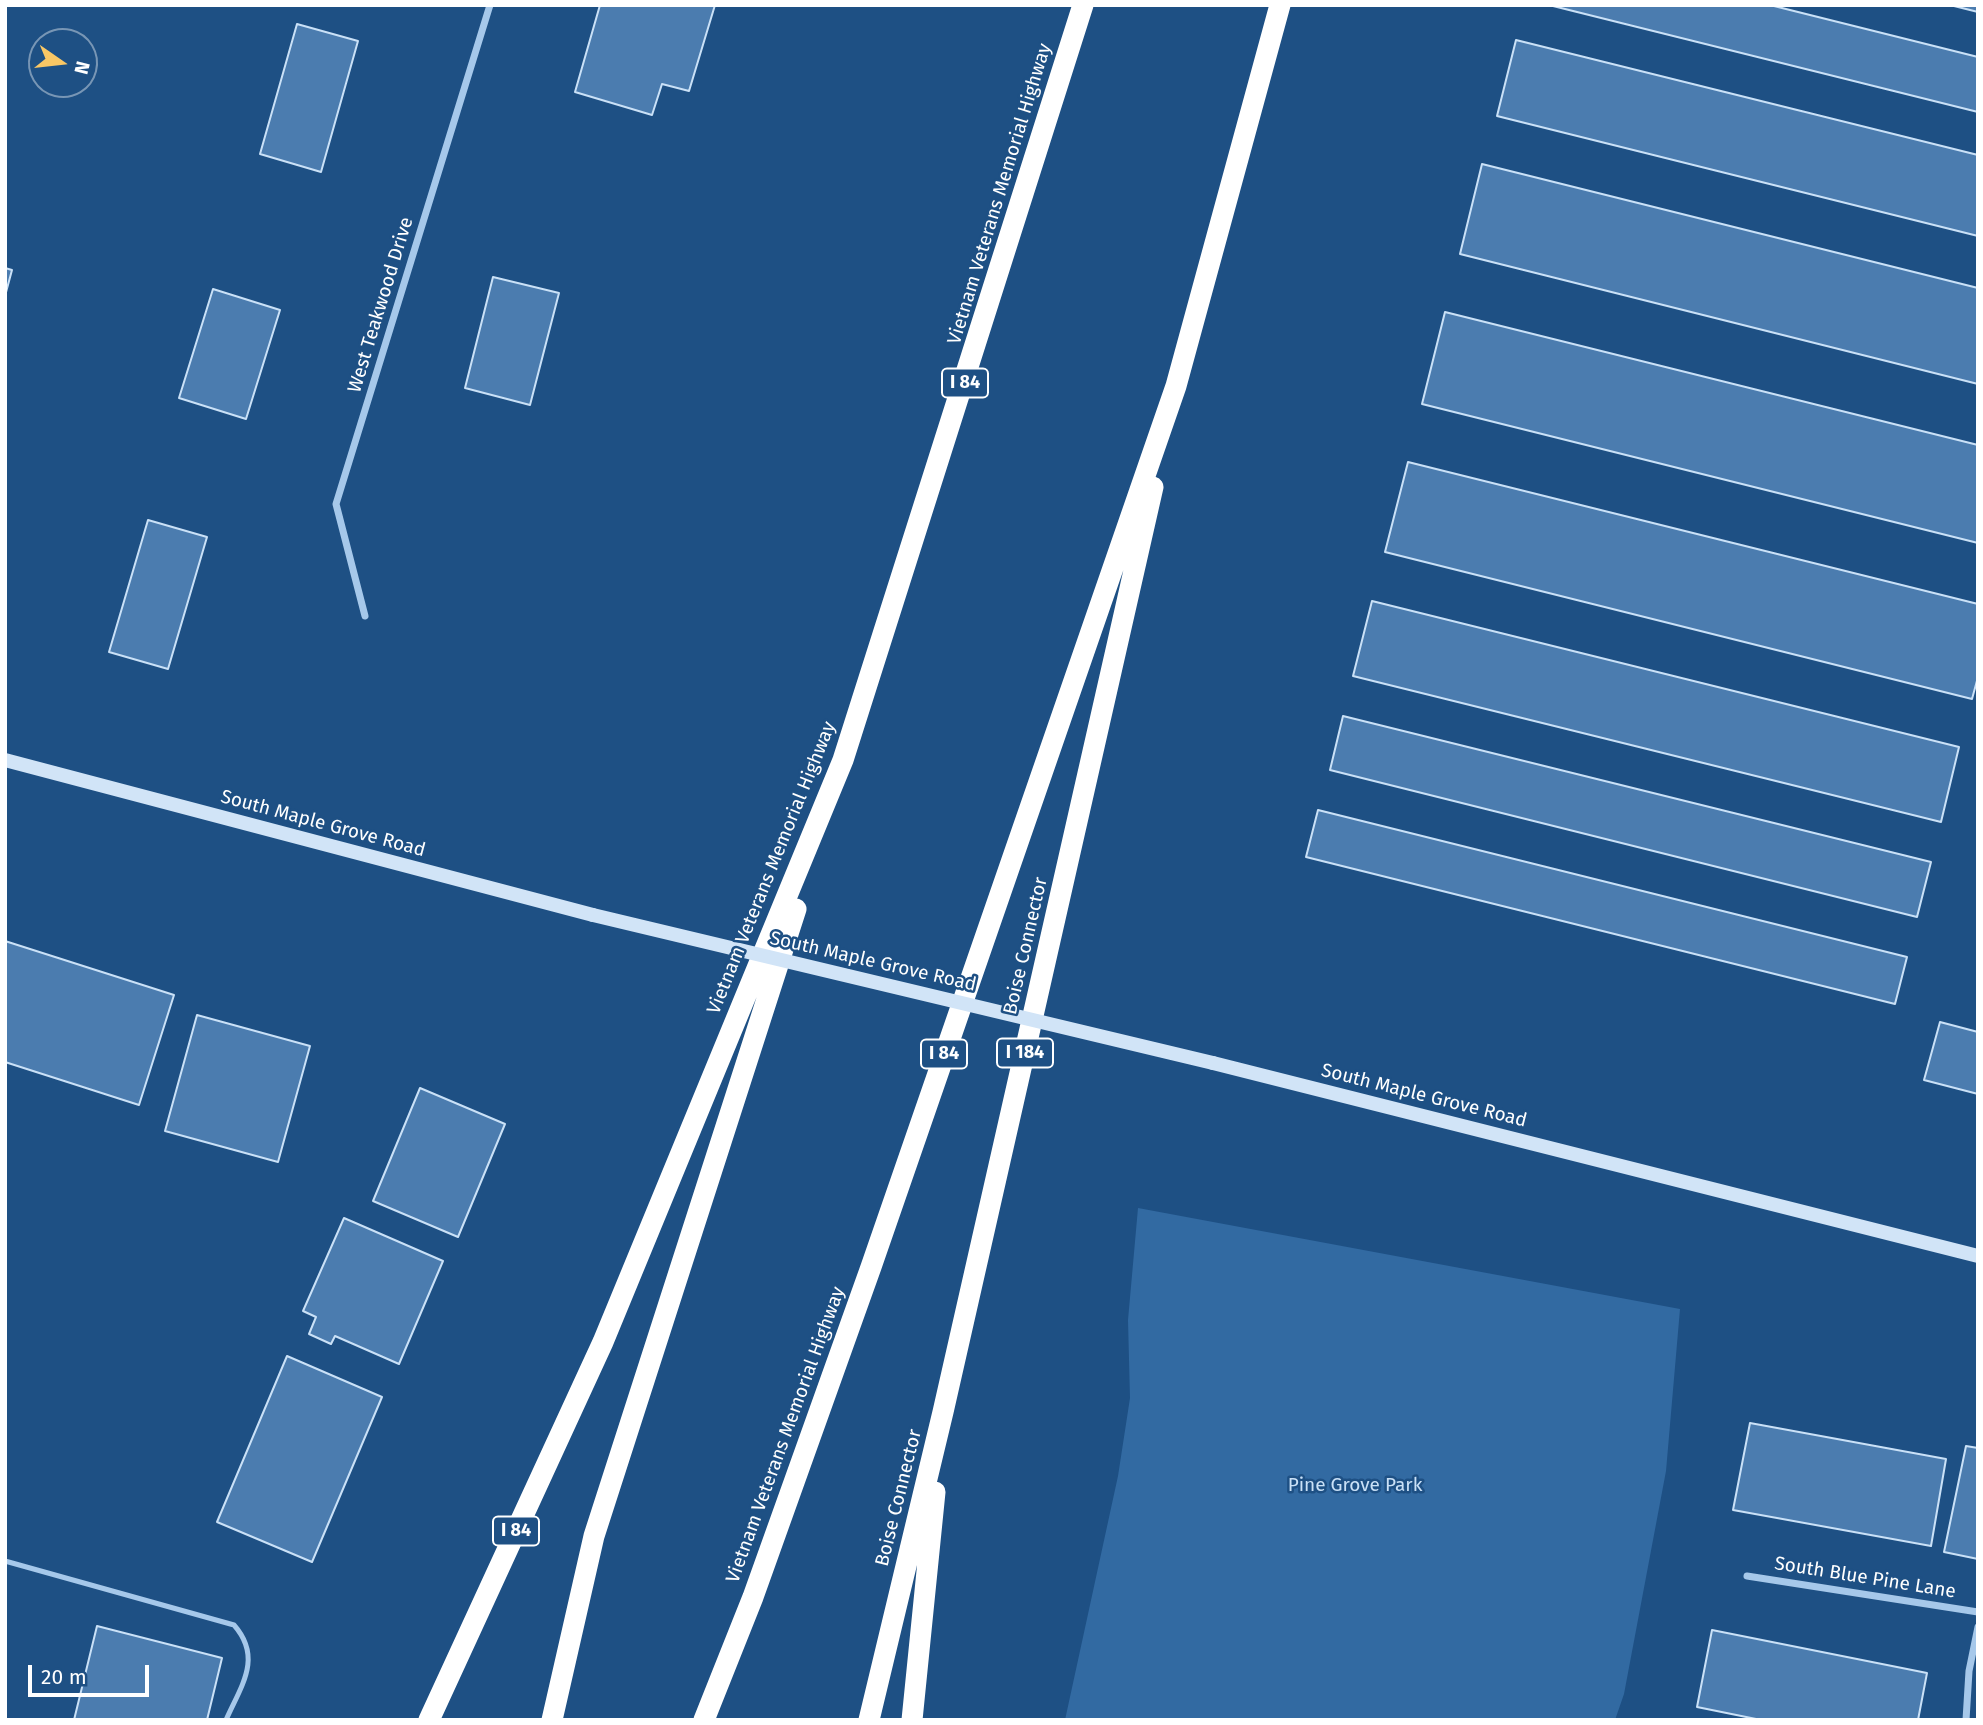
<!DOCTYPE html>
<style>
body{margin:0}
#map{position:relative;width:1983px;height:1725px;overflow:hidden;background:#1e5084;font-family:"Fira Sans",sans-serif}
canvas{display:block}
.frame{position:absolute;inset:0;border:7px solid #fff;pointer-events:none}
.north{position:absolute;left:28px;top:28px;width:70px;height:70px;box-sizing:border-box;background:#1e5084;border:2px solid #7896b5;border-radius:50%;rotate:104deg;font-size:19px;font-weight:700;line-height:28px;text-align:center;color:#fff}
.north::after{content:'';display:block;margin:auto;width:24px;height:32px;background:#f9c765;clip-path:polygon(50% 0,100% 100%,50% 72%,0 100%)}
.scale{position:absolute;left:28px;top:1665px;width:121px;height:32px;box-sizing:border-box;border:4px solid #fff;border-top:0;padding-left:9px;font-size:21px;line-height:24px;white-space:nowrap;color:#fff;-webkit-text-stroke:5px #1e5084;paint-order:stroke}
</style>
<div id="map">
<canvas width="1983" height="1725"></canvas>
<div class="frame"></div>
<div class="north">N</div>
<div class="scale">20 m</div>
</div>
<script>
const ctx = document.querySelector('canvas').getContext('2d');
ctx.lineJoin = 'round';
function paint(path, color) { ctx.fillStyle = color; ctx.fill(path, 'evenodd'); }
function stroke(path, color, width, dash) { ctx.strokeStyle = color; ctx.lineWidth = width; ctx.lineCap = dash ? 'butt' : 'round'; ctx.setLineDash(dash || []); ctx.stroke(path); }
function label(font, color, halo, rows, align = 'center') {
  ctx.font = font + ' "Fira Sans",sans-serif'; ctx.lineWidth = 5; ctx.setLineDash([]); ctx.textBaseline = 'middle'; ctx.strokeStyle = halo; ctx.fillStyle = color; for (const [text, x, y, turn = 0] of rows) {
    ctx.save(); ctx.translate(x, y); ctx.rotate((+turn || 0) * Math.PI / 180); ctx.textAlign = isNaN(turn) ? turn : align; if (halo) ctx.strokeText(text, 0, 0); ctx.fillText(text, 0, 0); ctx.restore();
  }
}
paint(new Path2D(`
 M1138 1208 1680 1309 1666 1471 1624 1694 1615 1720H1065L1118 1476 1130 1398 1128 1320Z`), '#326aa2');
const building = new Path2D(`
 M600 5H715L689 91 662 84 652 115 575 92Z
 M1549 5H1770L1978 57V112Z
 M1950 5H1978V12Z
 M297 24 358 41 321 172 260 154Z
 M1516 40 1978 155V236L1497 116Z
 M1482 164 1978 288V384L1460 254Z
 M5 268 12 270 5 296Z
 M493 277 559 293 530 405 465 388Z
 M213 289 280 310 246 419 179 398Z
 M1445 312 1978 445V543L1422 404Z
 M1408 462 1978 604V677L1972 699 1385 552Z
 M148 520 207 537 168 669 109 652Z
 M1372 601 1959 747 1941 822 1353 676Z
 M1343 716 1931 862 1917 917 1330 770Z
 M1318 810 1907 957 1895 1004 1306 857Z
 M5 941 174 995 139 1105 5 1062Z
 M197 1015 310 1046 278 1162 165 1131Z
 M1940 1022 1978 1032V1094L1924 1080Z
 M420 1088 505 1124 458 1237 373 1201Z
 M344 1218 443 1261 399 1364 335 1336 331 1344 309 1334 316 1317 303 1311Z
 M287 1356 382 1397 312 1562 217 1522Z
 M1750 1423 1946 1459 1931 1546 1733 1510Z
 M1966 1446 1978 1448V1559L1944 1552Z
 M97 1626 222 1658 207 1720H74Z
 M1712 1630 1927 1673 1918 1720H1761L1697 1707Z`);
paint(building, '#4b7caf');
stroke(building, '#cae1f7', 2);
stroke(new Path2D(`
 M5 1561 234 1625C263 1658 241 1686 226 1720`), '#a6c8ea', 5);
stroke(new Path2D(`
 M365 616 336 504 490 5
 M1747 1576 1978 1612
 M1966 1720 1969 1671 1978 1627`), '#a6c8ea', 7);
stroke(new Path2D(`
 M5 760 593 915
 M1213 1063 1978 1256`), '#d1e4f7', 14);
stroke(new Path2D(`
 M429 1720 603 1342 843 760 1083 5
 M552 1720 594 1536 796 909
 M704 1720 753 1597 871 1267 1176 386 1280 5
 M869 1720 943 1412 1153 487
 M912 1720 935 1492`), '#fff', 21);
stroke(new Path2D(`
 M593 915 1213 1063`), '#d1e4f7', 14);
for (const [x, y, w] of [
 [965,383,46],
 [1025,1053,56],
 [944,1054,46],
 [516,1531,46]
]) { const box = new Path2D(); box.roundRect(x - w / 2, y - 14.5, w, 29, 5); ctx.fillStyle = '#1e5084'; ctx.fill(box); stroke(box, '#fff', 2); }
label('bold 18px', '#fff', null, [
 ["I 84",965,383],
 ["I 184",1025,1053],
 ["I 84",944,1054],
 ["I 84",516,1531]
]);
label('19px', '#fff', '#1e5084', [
 ["Vietnam Veterans Memorial Highway",1000,194,-73],
 ["West Teakwood Drive",381,305,-73],
 ["South Maple Grove Road",323,824,15],
 ["Vietnam Veterans Memorial Highway",772,868,-68],
 ["Boise Connector",1026,946,-77],
 ["South Maple Grove Road",873,962,13],
 ["South Maple Grove Road",1424,1096,14],
 ["Vietnam Veterans Memorial Highway",786,1435,-70],
 ["Boise Connector",899,1498,-76],
 ["South Blue Pine Lane",1865,1578,9]
]);
label('19px', '#cae1f7', '#1e5084', [
 ["Pine Grove Park",1355,1486]
]);
</script>
